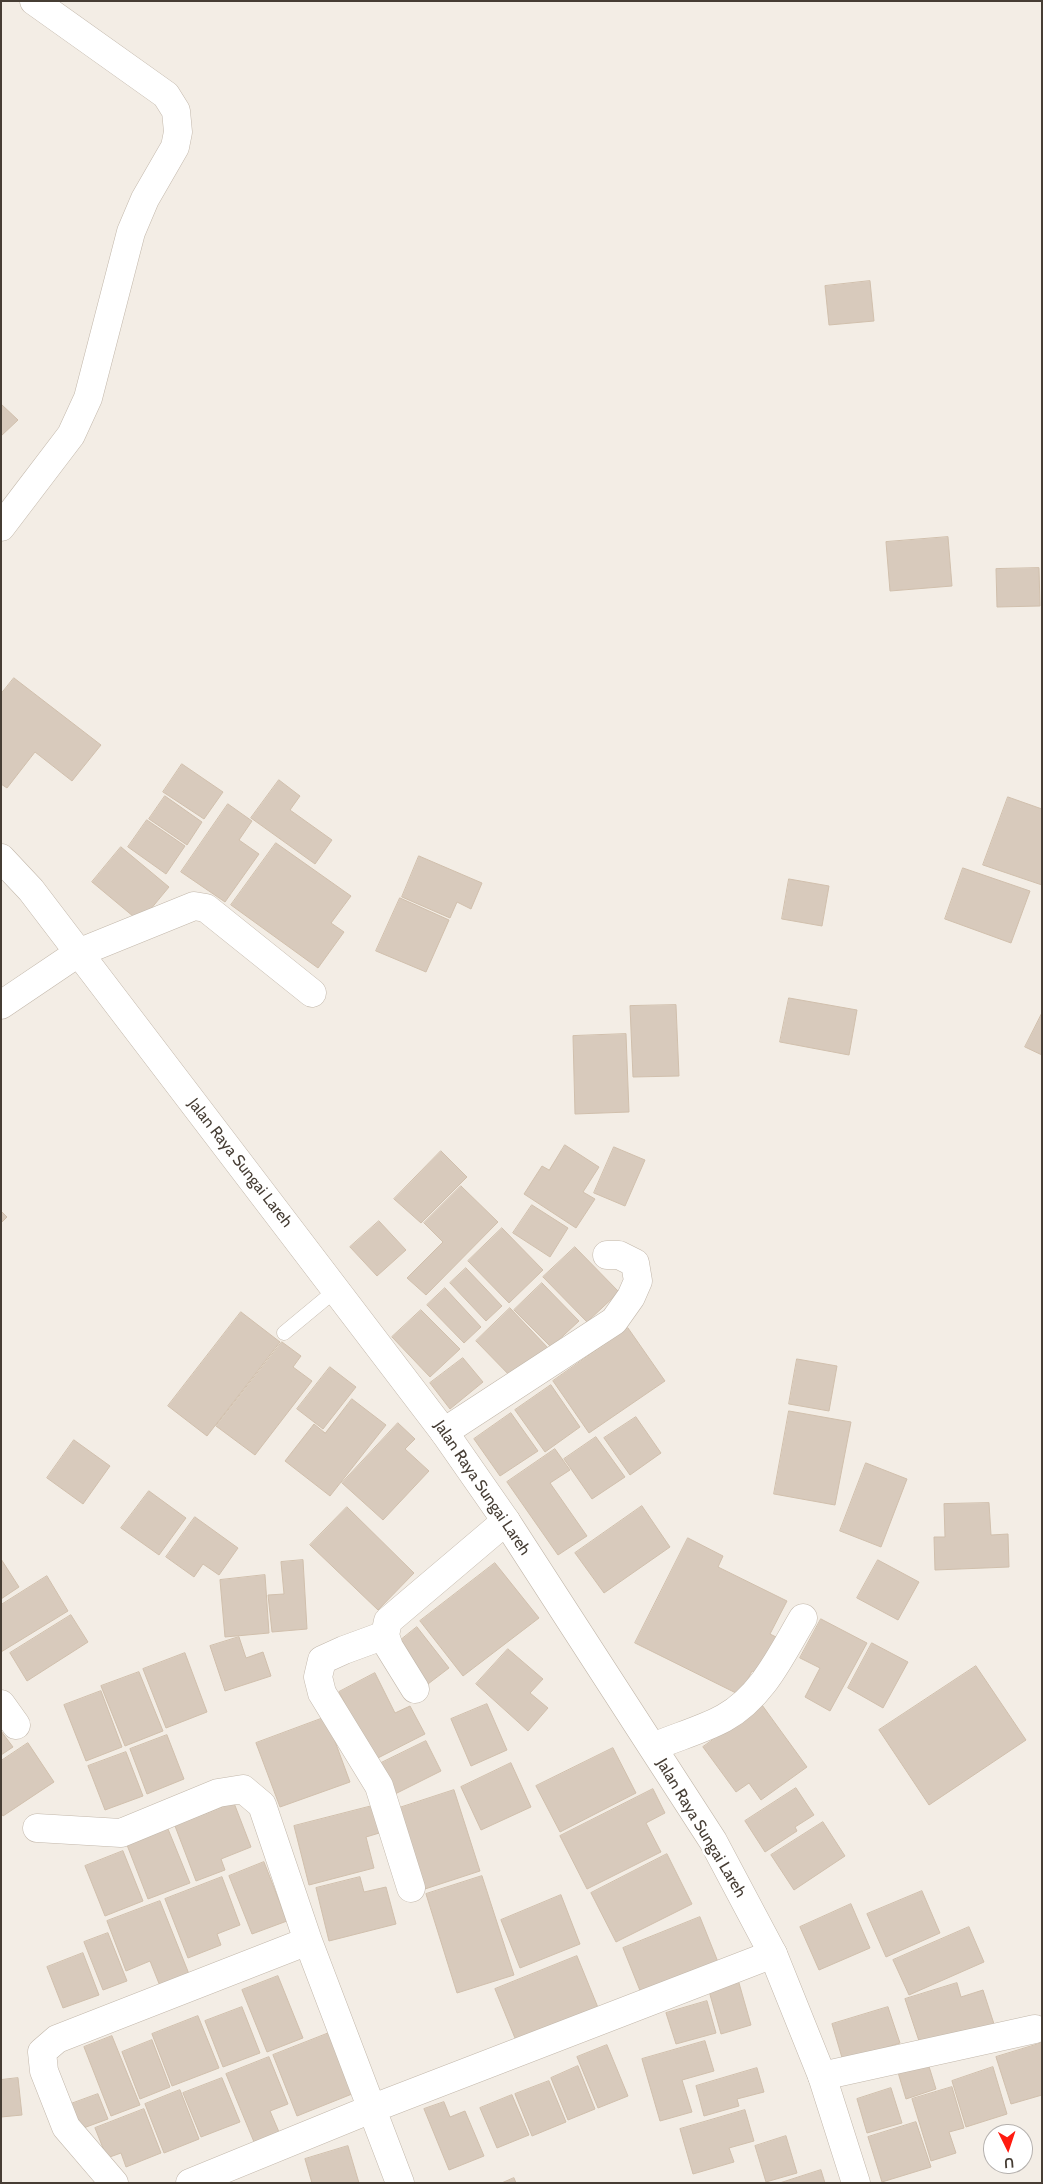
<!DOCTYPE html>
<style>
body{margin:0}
#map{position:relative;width:1043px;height:2184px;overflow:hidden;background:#f3ede5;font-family:Cabin,sans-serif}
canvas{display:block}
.frame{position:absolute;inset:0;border:2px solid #463d34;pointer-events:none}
.north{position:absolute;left:983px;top:2124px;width:50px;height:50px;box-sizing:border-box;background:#fff;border:1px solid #b5b1ae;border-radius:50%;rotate:176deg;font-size:14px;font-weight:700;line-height:20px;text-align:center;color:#463d34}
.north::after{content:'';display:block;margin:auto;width:18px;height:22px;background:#ff1b10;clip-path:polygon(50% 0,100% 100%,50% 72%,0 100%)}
</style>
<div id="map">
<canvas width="1043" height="2184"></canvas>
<div class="frame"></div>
<div class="north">U</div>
</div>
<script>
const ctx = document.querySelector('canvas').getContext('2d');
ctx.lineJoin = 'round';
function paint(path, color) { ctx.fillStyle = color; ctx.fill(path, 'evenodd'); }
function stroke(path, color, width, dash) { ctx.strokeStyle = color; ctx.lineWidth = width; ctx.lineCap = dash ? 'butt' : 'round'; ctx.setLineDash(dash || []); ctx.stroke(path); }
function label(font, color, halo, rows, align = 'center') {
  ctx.font = font + ' Cabin,sans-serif'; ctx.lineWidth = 5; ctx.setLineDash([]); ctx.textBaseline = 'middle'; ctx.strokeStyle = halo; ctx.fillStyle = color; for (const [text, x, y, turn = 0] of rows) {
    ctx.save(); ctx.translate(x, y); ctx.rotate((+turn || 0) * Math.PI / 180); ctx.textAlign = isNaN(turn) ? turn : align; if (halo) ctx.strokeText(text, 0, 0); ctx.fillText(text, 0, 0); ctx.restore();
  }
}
const building = new Path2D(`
 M870 281 874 321 829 325 825 286Z
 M1 404 18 420 1 436Z
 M948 537 952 586 890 591 886 542Z
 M1039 568 1040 606 997 607 996 569Z
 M14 678 101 745 72 781 35 752 7 788 1 784V694Z
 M182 764 223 792 204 819 163 792Z
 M279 780 300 796 290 810 332 840 315 864 251 818Z
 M165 796 202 822 187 845 149 819Z
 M1008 797 1042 809V885L983 865Z
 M228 804 252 821 239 840 259 854 225 902 181 872Z
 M147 820 185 846 166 874 128 847Z
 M276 843 351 896 331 923 344 932 318 968 231 905Z
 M121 847 169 887 140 922 92 882Z
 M419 856 482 883 471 909 457 902 450 918 402 897Z
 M963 868 1030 891 1011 943 945 919Z
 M789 879 829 886 822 926 782 919Z
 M400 898 449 920 426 972 376 951Z
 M789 998 857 1010 849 1055 780 1042Z
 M676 1005 679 1076 633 1077 630 1006Z
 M1042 1013V1055L1025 1047Z
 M626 1034 629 1112 575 1114 573 1036Z
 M565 1145 599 1167 583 1192 595 1199 576 1228 524 1194 542 1166 549 1170Z
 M614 1147 645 1160 625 1206 594 1193Z
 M441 1151 467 1177 421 1223 394 1199Z
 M461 1186 498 1222 426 1295 407 1278 443 1242 424 1223Z
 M532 1205 568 1228 550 1257 513 1233Z
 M1 1211 7 1217 1 1223Z
 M379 1221 406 1250 377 1276 350 1247Z
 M502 1228 543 1270 509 1303 468 1261Z
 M575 1247 619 1292 587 1322 543 1277Z
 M466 1268 502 1306 486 1321 450 1283Z
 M542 1283 579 1321 551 1347 514 1310Z
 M445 1288 481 1327 464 1343 427 1305Z
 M510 1308 549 1349 515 1381 476 1341Z
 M421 1310 460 1349 430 1377 392 1337Z
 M241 1312 280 1342 207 1436 168 1406Z
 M628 1328 665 1381 589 1433 553 1381Z
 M282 1342 301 1356 293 1367 312 1381 255 1455 216 1426Z
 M463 1358 483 1382 450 1409 430 1383Z
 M797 1359 837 1366 829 1411 789 1404Z
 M330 1367 356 1387 323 1429 297 1409Z
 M551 1385 580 1427 545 1452 515 1410Z
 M352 1399 386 1425 330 1496 285 1461 314 1424 325 1433Z
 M789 1411 851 1422 835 1505 774 1494Z
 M511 1413 538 1451 500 1476 474 1439Z
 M636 1417 661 1453 630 1475 604 1438Z
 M398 1423 415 1439 405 1449 429 1471 383 1520 342 1483Z
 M596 1437 625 1477 592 1499 564 1459Z
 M74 1440 110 1466 83 1504 47 1478Z
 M555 1449 570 1470 550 1483 587 1536 558 1555 507 1482Z
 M866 1463 907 1479 881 1547 840 1531Z
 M149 1491 186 1518 159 1555 121 1528Z
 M989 1503 991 1535 1008 1534 1009 1567 935 1570 934 1537H945L944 1504Z
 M642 1506 670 1547 604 1593 575 1553Z
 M347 1507 414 1573 378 1610 310 1545Z
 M195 1517 238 1548 219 1575 203 1564 194 1577 166 1557Z
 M688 1538 723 1556 718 1567 787 1601 770 1634 780 1639 762 1676 752 1671 740 1695 635 1643Z
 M1 1559 19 1587 1 1599Z
 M303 1560 307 1629 272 1632 268 1595 284 1594 281 1562Z
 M878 1560 919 1582 898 1620 857 1598Z
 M495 1563 539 1618 463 1676 420 1621Z
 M265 1575 269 1633 225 1637 220 1580Z
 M47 1576 68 1611 1 1652V1605Z
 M71 1615 88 1642 27 1681 10 1653Z
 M821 1619 867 1643 830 1711 805 1697 820 1668 800 1658Z
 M417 1627 449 1668 424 1687 392 1647Z
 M239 1637 246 1658 263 1652 271 1676 225 1691 210 1646Z
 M872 1643 908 1662 883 1708 848 1688Z
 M508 1649 543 1679 530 1693 548 1708 528 1731 476 1684Z
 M185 1653 207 1712 166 1728 143 1669Z
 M976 1666 1026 1740 929 1805 879 1730Z
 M139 1672 163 1731 125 1746 101 1686Z
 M375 1673 395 1713 410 1706 425 1734 374 1760 339 1692Z
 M101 1691 122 1747 86 1761 64 1705Z
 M487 1704 507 1750 471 1766 451 1719Z
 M762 1705 807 1767 761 1800 749 1783 736 1792 703 1747Z
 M326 1717 350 1782 280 1807 256 1743Z
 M1 1731 13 1747 1 1755Z
 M167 1735 184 1779 147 1794 130 1749Z
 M426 1741 441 1771 395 1794 379 1764Z
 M28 1743 54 1782 3 1816 1 1813V1761Z
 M613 1748 636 1793 560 1832 536 1786Z
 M126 1752 143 1796 105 1810 88 1766Z
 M511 1763 531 1807 481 1830 461 1787Z
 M796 1788 814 1815 795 1827 797 1831 765 1852 745 1821Z
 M653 1789 665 1813 646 1823 661 1852 587 1889 560 1836Z
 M454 1790 480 1871 425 1889 399 1808Z
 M234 1803 251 1847 221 1859 225 1870 196 1881 175 1826Z
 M380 1804 386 1831 366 1837 374 1868 309 1885 294 1826Z
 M823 1822 845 1856 794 1890 771 1855Z
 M168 1829 190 1883 148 1899 127 1845Z
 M123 1851 143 1901 105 1916 85 1866Z
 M667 1854 692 1904 616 1942 591 1893Z
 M264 1862 287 1921 252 1934 229 1876Z
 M482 1876 514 1975 457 1993 426 1894Z
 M222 1877 240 1925 217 1934 221 1945 188 1958 165 1899Z
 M360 1877 364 1892 386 1887 396 1924 329 1941 316 1888Z
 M922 1891 940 1933 886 1957 867 1914Z
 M561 1895 580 1944 520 1968 501 1920Z
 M160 1901 189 1974 160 1986 150 1961 126 1971 107 1921Z
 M851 1904 870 1948 819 1970 800 1927Z
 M700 1917 718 1962 641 1993 623 1948Z
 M969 1927 984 1962 909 1995 893 1960Z
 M108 1933 127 1981 103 1990 84 1942Z
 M83 1953 99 1995 63 2008 47 1967Z
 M577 1956 599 2010 517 2043 495 1989Z
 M278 1976 303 2038 267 2052 242 1990Z
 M739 1983 751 2025 721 2034 709 1991Z
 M957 1983 961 1997 983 1990 994 2024 921 2047 905 1999Z
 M707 2001 716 2033 676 2044 666 2013Z
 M242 2007 260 2053 223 2067 205 2021Z
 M888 2007 900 2043 843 2061 832 2024Z
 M198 2016 219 2068 172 2086 152 2034Z
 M329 2033 352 2094 297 2116 273 2055Z
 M112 2036 140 2105 111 2116 84 2047Z
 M152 2040 170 2087 140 2099 122 2052Z
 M705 2041 714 2071 682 2080 692 2112 660 2121 642 2059Z
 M1042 2043V2095L1011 2104 996 2057Z
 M607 2045 628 2096 598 2108 577 2057Z
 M269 2057 288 2104 270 2111 279 2132 254 2142 226 2074Z
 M927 2060 936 2089 906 2099 897 2069Z
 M578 2066 595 2109 568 2120 551 2078Z
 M993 2067 1007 2114 966 2127 952 2081Z
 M757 2068 764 2092 737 2099 739 2106 704 2116 696 2086Z
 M18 2078 22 2115 1 2117V2080Z
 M222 2078 240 2122 201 2137 183 2093Z
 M549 2081 566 2122 532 2136 515 2094Z
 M952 2087 964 2128 949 2132 956 2153 931 2161 912 2099Z
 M891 2088 902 2123 867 2133 857 2099Z
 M180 2090 199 2139 164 2153 145 2104Z
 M98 2094 108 2119 78 2130 68 2105Z
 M512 2095 529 2135 497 2148 480 2108Z
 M444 2102 450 2117 465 2111 484 2156 449 2170 424 2109Z
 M144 2109 161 2153 126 2167 121 2153 107 2158 95 2128Z
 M745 2110 754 2141 729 2148 734 2162 693 2174 680 2129Z
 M916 2122 931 2167 882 2182 868 2137Z
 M786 2136 797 2173 766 2182 755 2146Z
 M348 2146 359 2183H312L305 2159Z
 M821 2170 825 2183H780Z
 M514 2178 516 2183H502Z`);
paint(building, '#d8cabc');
stroke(building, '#d0bfac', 1);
const service = new Path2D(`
 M284 1333 337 1289`);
const minor = new Path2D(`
 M1 527 71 435 88 398 131 232 145 199 175 147 178 132 176 111 166 95 34 1
 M1 1005 78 953 194 906 206 908 312 993
 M444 1432 614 1321 631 1297 638 1281 635 1263 619 1255H607
 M385 1635 344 1650 322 1660 318 1677 322 1693 379 1786 411 1888
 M415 1689 389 1647 385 1635 388 1621 506 1521
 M1 1704 16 1725
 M653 1747C676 1737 702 1730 724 1718 763 1696 781 1655 803 1618
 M37 1828 121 1833 218 1793 243 1789 262 1805 308 1941 400 2183
 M822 2076 1035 2029
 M114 2183 66 2127 44 2071 42 2052 57 2039 308 1941
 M190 2183 371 2109 773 1954`);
const tertiary = new Path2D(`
 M1 858 31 890 444 1432 506 1521 713 1841 773 1954 822 2076 856 2183`);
stroke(service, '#c2b7aa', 15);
stroke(minor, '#c2b7aa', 29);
stroke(tertiary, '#c2b7aa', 29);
stroke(service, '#fff', 14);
stroke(minor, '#fff', 28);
stroke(tertiary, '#fff', 28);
label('16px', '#463d34', '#fff', [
 ["Jalan Raya Sungai Lareh",240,1163,52],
 ["Jalan Raya Sungai Lareh",482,1488,56],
 ["Jalan Raya Sungai Lareh",701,1828,59]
]);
</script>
